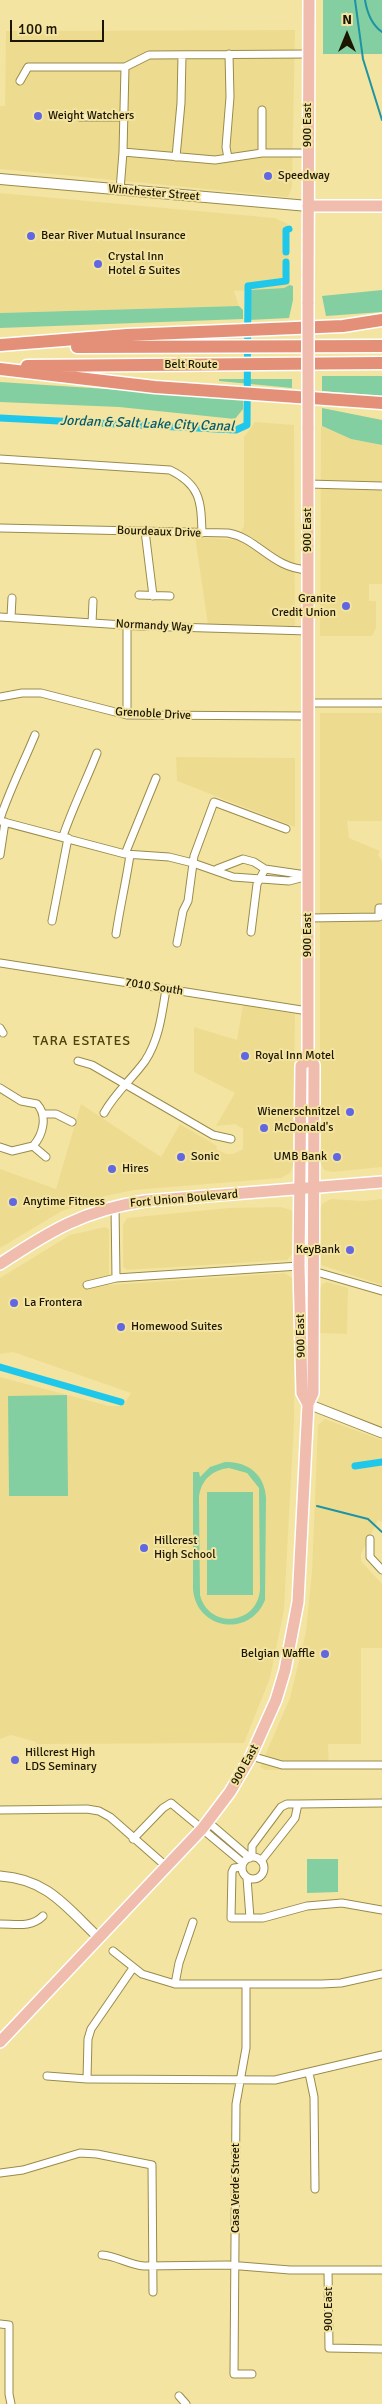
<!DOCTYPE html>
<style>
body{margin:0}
#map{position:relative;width:382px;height:2404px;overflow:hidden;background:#f4e4a1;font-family:Signika,sans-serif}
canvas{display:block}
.north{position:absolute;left:322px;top:10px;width:50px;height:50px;-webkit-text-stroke:4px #f4e4a1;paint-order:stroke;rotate:0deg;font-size:14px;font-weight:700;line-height:20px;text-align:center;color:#1c1600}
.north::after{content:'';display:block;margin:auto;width:18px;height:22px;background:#1c1600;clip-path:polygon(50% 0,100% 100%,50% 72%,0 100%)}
.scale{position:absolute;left:10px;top:20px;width:94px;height:22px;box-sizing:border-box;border:2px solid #1c1600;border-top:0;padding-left:6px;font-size:15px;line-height:18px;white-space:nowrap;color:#1c1600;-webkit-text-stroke:4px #f4e4a1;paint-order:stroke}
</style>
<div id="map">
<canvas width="382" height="2404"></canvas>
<div class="north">N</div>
<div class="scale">100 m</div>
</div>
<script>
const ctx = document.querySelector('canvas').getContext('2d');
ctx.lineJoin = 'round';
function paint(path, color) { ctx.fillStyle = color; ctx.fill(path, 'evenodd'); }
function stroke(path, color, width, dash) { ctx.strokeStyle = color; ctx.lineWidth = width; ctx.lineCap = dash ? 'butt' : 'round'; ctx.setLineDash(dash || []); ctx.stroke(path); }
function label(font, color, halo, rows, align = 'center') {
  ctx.font = font + ' Signika,sans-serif'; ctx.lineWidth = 4; ctx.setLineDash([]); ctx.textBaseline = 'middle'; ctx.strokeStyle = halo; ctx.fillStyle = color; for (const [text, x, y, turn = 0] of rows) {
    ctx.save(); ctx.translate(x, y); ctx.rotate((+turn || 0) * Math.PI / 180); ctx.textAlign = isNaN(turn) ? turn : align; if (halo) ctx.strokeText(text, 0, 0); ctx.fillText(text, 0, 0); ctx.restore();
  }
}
paint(new Path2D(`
 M295 30 292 187 288 197 0 169V106H5L6 31Z
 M0 193 275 218 288 224 290 285 284 288 234 291 239 306 0 313Z
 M255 422 294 425 295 627 208 625 195 537 236 540 244 526V437Z
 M321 426 351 439 382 445V584H369V601H376V628L372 636H320Z
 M320 713H382V821H347L349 838 380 851 378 855 382 861V1167L333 1172 324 1170 320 1162Z
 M176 757 295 758V827L177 781Z
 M243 1005 295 1014 293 1165 290 1173 281 1178 134 1190 105 1196 62 1211 0 1248V1169L56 1189 81 1104 161 1157 180 1124 217 1146 216 1149 226 1154H233L243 1149V1129L235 1124 216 1126 235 1093 194 1072V1027L237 1040Z
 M382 1199V1285L321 1265 320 1209 322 1204 331 1199 363 1201Z
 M281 1207 291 1210 294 1216V1252L287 1260 127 1270 123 1267V1225L127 1218 229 1208Z
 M105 1227 109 1229V1285L285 1273 292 1278 295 1336 294 1422 284 1610 270 1678 244 1743 37 1744 36 1742 11 1735 0 1739V1377L109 1406H123L131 1393 13 1352 0 1354V1278L70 1235Z
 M327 1282 348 1288 347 1334 320 1333V1290L322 1284Z
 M325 1419 382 1440V1522L378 1520 361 1554V1561L382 1584V1648H361V1744H328L329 1769 265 1770 260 1767 290 1698 306 1632 312 1572 318 1425Z`), '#eddc90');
paint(new Path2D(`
 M323 0H382V54H323Z
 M290 285 293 286V300L289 318 249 320V290L284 288Z
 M382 290V312L326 316 322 296Z
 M239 306 243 310V319L0 328V313Z
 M322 376H382V396L322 391Z
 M219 379H292V388L219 381Z
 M0 382 243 398V409L235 419 119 407 0 402Z
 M322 408 382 420V445L351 439 322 426Z
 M67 1395 68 1496H9L8 1396Z
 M225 1462C248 1461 265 1475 266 1498L265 1600C250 1638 196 1630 193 1589V1472H199L200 1477 210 1467ZM229 1468 247 1473 259 1488 260 1589C258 1625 209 1630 200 1595L199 1497C201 1480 212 1470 229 1468Z
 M207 1492H253V1595H207Z
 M307 1859H338V1892L307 1893Z`), '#83cfa1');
stroke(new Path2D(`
 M355 0 363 59 382 120
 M365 0C367 12 372 25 382 32
 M317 1506 368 1519 382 1532`), '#1e93a4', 2);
stroke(new Path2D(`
 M286 252V230L289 229
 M0 418 236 430 247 425 248 286 286 281V262
 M0 1367 121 1402
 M355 1466 382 1462`), '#1fc8ea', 7);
const minor = new Path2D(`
 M20 81 28 67H125L149 55 309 54
 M262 110V153
 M80 117H124
 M123 152 215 160 262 153H308
 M176 157 181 103 182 55
 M228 158 226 147 230 97 229 54
 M120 190 123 152 125 67
 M0 459 170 470C201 485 201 502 202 533
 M308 484 382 486
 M0 528 228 533C258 538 271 568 308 570
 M145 531 153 596
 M139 595 170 596
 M0 617 139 626 308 631
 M11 617 12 598
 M92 623 93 601
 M127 625V715
 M0 697 22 693H41L127 715 308 716
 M308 703H382
 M0 819C10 789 23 764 35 735
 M0 821 125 854 169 857 193 863 233 877 289 881 308 876
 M63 836C73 807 86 781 97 753
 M125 854 156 778
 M0 855 5 822
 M217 869 243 859 254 862 265 869 306 875
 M308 918 379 917V908H382
 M52 921 68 838
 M251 932 257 884 265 869
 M116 934C120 907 126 882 130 855
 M177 943 183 911 188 901 194 856 214 802 286 829
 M0 963 308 1011
 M0 1028 3 1033
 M78 1061 92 1065 213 1135 231 1139
 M0 1088 21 1101 37 1104C48 1116 43 1135 33 1146L12 1151 0 1147
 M104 1113C115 1093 132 1079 145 1061 159 1040 162 1014 166 989
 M44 1114H56L72 1122
 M33 1146 46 1157
 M115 1206 116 1278
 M313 1271 382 1291
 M87 1285 116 1278 299 1266
 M370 1539V1557L382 1570
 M251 1756 282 1765H382
 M0 1810 87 1809 99 1811 110 1817 167 1867
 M208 1822 250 1858
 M133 1839 163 1808 171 1803 243 1863
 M252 1857V1846L281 1807 287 1804H298
 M242 1868a11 11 0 1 1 22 0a11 11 0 1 1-22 0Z
 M261 1861 295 1818 298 1804 382 1803
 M242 1867 234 1868 232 1872 231 1918H263L307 1906 342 1903 382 1910
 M247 1878 250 1918
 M0 1924C16 1924 31 1928 43 1916
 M113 1951 142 1974 175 1984H322L341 1983 382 1974
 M175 1984 179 1963 193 1922
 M246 1984V2048L236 2104 234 2374H252
 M309 2073 314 2097 315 2189
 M47 2076 87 2079 275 2080 382 2055
 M87 2079 88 2039 91 2029 133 1968
 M0 2173 23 2170 80 2153 97 2154 152 2165 153 2292
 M102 2255C117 2256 129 2265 144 2266L228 2265 290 2270H382
 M328 2270 329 2348 382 2349
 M0 2324 9 2325V2394L11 2404
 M179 2396 186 2404`);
const tertiary = new Path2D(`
 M308 1404 382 1433
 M0 1876C48 1879 67 1908 99 1938`);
const secondary = new Path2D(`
 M0 179 308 206`);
const primary = new Path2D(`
 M308 206H382
 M308 304 309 0
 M0 1264C50 1231 84 1210 145 1201L382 1182
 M308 1404 302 1393 299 1266 301 1066 308 1059
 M0 2042 202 1829 230 1792 251 1756 276 1700 285 1670 298 1602 308 1404 313 1393 314 1065 308 1059V427`);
const motorway = new Path2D(`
 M0 345 127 335 343 326 382 320
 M77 347 382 346
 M27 366 382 363
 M0 369 155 387 382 403`);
stroke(minor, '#9a8b4a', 9);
stroke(tertiary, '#9a8b4a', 11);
stroke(secondary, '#9a8b4a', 12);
stroke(primary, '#fff', 14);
stroke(motorway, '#fff', 15);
stroke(minor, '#fff', 7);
stroke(tertiary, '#fff', 9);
stroke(secondary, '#fff', 10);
stroke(primary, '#efbcae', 11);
stroke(motorway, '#e49078', 12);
const primaryBridge = new Path2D(`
 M308 304V427`);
stroke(primaryBridge, '#fff', 14, []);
stroke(primaryBridge, '#efbcae', 11);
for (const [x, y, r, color] of [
 [38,116,5,"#6067e0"],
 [268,176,5,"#6067e0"],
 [31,236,5,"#6067e0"],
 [98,264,5,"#6067e0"],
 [346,606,5,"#6067e0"],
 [245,1056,5,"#6067e0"],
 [350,1112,5,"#6067e0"],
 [264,1128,5,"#6067e0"],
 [181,1157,5,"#6067e0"],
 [337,1157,5,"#6067e0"],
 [112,1169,5,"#6067e0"],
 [13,1202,5,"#6067e0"],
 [350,1250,5,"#6067e0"],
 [14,1303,5,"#6067e0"],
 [121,1327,5,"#6067e0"],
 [144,1548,5,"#6067e0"],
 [325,1654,5,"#6067e0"],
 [15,1760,5,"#6067e0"]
]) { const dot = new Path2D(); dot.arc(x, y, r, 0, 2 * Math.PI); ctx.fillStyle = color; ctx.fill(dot); stroke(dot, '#f4e4a1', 2); }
label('12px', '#1c1600', '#f4e4a1', [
 ["Weight Watchers",48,116],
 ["Speedway",278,176],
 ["Bear River Mutual Insurance",41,236],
 ["Crystal Inn",108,257],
 ["Hotel & Suites",108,271],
 ["Granite",336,599,"right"],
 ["Credit Union",336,613,"right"],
 ["Royal Inn Motel",255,1056],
 ["Wienerschnitzel",340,1112,"right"],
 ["McDonald's",274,1128],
 ["Sonic",191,1157],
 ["UMB Bank",327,1157,"right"],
 ["Hires",122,1169],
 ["Anytime Fitness",23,1202],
 ["KeyBank",340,1250,"right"],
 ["La Frontera",24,1303],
 ["Homewood Suites",131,1327],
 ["Hillcrest",154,1541],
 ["High School",154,1555],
 ["Belgian Waffle",315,1654,"right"],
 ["Hillcrest High",25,1753],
 ["LDS Seminary",25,1767]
], 'left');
label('12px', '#1c1600', '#f4e4a1', [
 ["900 East",308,125,-90],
 ["Winchester Street",154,193,5],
 ["Belt Route",191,365],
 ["900 East",308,530,-90],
 ["Bourdeaux Drive",159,532,2],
 ["Normandy Way",154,626,3],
 ["Grenoble Drive",153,714,3],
 ["900 East",308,935,-90],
 ["7010 South",154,987,9],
 ["Fort Union Boulevard",184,1199,-5],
 ["900 East",301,1336,-91],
 ["900 East",245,1765,-61],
 ["Casa Verde Street",236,2188,-90],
 ["900 East",329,2309,-90]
]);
label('italic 14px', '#005c6e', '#f4e4a1', [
 ["Jordan & Salt Lake City Canal",147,424,2]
]);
ctx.letterSpacing = '1px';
label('14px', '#4e430e', '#f4e4a1', [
 ["TARA ESTATES",82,1041]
]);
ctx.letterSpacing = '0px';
</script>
